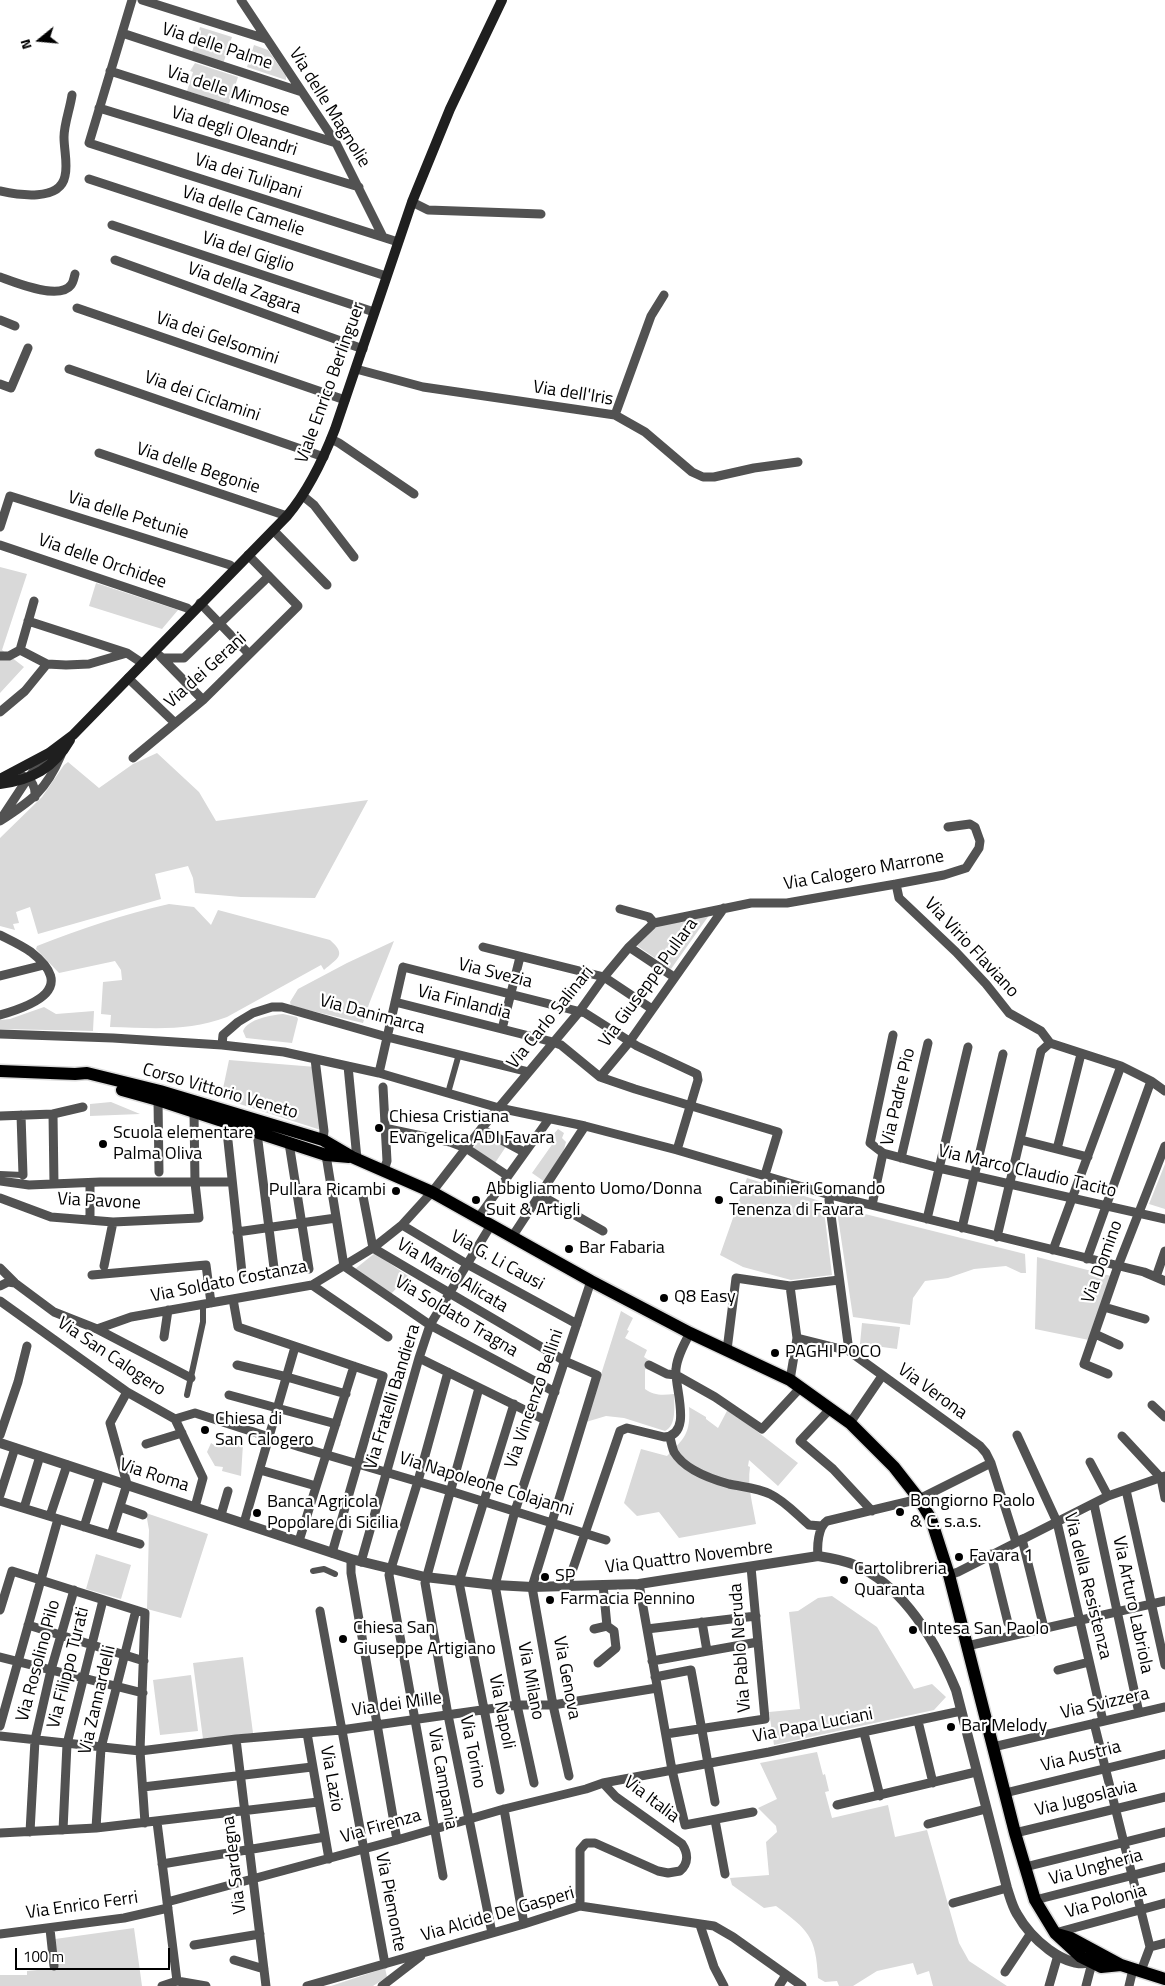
<!DOCTYPE html>
<style>
body{margin:0}
#map{position:relative;width:1165px;height:1986px;overflow:hidden;background:#fff;font-family:"Titillium Web",sans-serif}
canvas{display:block}
.north{position:absolute;left:15px;top:15px;width:50px;height:50px;-webkit-text-stroke:4px #fff;paint-order:stroke;rotate:253deg;font-size:14px;font-weight:700;line-height:20px;text-align:center;color:#000}
.north::after{content:'';display:block;margin:auto;width:18px;height:22px;background:#000;clip-path:polygon(50% 0,100% 100%,50% 72%,0 100%)}
.scale{position:absolute;left:15px;top:1948px;width:155px;height:22px;box-sizing:border-box;border:2px solid #000;border-top:0;padding-left:6px;font-size:15px;line-height:18px;white-space:nowrap;color:#000;-webkit-text-stroke:4px #fff;paint-order:stroke}
</style>
<div id="map">
<canvas width="1165" height="1986"></canvas>
<div class="north">N</div>
<div class="scale">100 m</div>
</div>
<script>
const ctx = document.querySelector('canvas').getContext('2d');
ctx.lineJoin = 'round';
function paint(path, color) { ctx.fillStyle = color; ctx.fill(path, 'evenodd'); }
function stroke(path, color, width, dash) { ctx.strokeStyle = color; ctx.lineWidth = width; ctx.lineCap = dash ? 'butt' : 'round'; ctx.setLineDash(dash || []); ctx.stroke(path); }
function label(font, color, halo, rows, align = 'center') {
  ctx.font = font + ' "Titillium Web",sans-serif'; ctx.lineWidth = 4.5; ctx.setLineDash([]); ctx.textBaseline = 'middle'; ctx.strokeStyle = halo; ctx.fillStyle = color; for (const [text, x, y, turn = 0] of rows) {
    ctx.save(); ctx.translate(x, y); ctx.rotate((+turn || 0) * Math.PI / 180); ctx.textAlign = isNaN(turn) ? turn : align; if (halo) ctx.strokeText(text, 0, 0); ctx.fillText(text, 0, 0); ctx.restore();
  }
}
paint(new Path2D(`
 M200 27 232 37 223 64 192 52Z
 M254 45 268 50 286 76V80L247 67Z
 M195 63 238 77 229 104 187 91 193 72 190 71Z
 M0 567 27 574 2 650 24 667 0 693Z
 M96 583 178 610 162 629 89 606Z
 M157 753 199 792 216 821 368 800 315 898 241 897 195 893 193 878 188 866 155 874 161 899 38 934 30 907 16 912 19 923 13 924 15 930 0 926V838L42 797 64 765 68 762 99 788 133 764Z
 M169 904 194 907 211 925 218 910 330 940C347 955 338 958 324 970L321 965 227 1017C188 1032 151 1028 110 1027L111 1015 101 1014 103 982 122 980 121 970 115 961 59 973 36 949 37 946C80 929 124 914 169 904Z
 M710 914 671 969 636 945 652 929 666 923Z
 M394 941 369 1004 363 1023 291 1006 290 1002 298 989 347 963Z
 M44 1007 56 1014 94 1011 93 1031 0 1029V1020L10 1019Z
 M283 1014 297 1017 298 1019 292 1043 246 1038 243 1031C248 1019 271 1015 283 1014Z
 M229 1060 316 1067 324 1131 221 1098Z
 M111 1102 140 1114 90 1116V1104Z
 M558 1129 564 1133 562 1138 566 1142 563 1153 545 1182 532 1173 556 1139 552 1136Z
 M482 1130 507 1145 495 1163 474 1148Z
 M1165 1164V1209L1149 1204Z
 M747 1178 823 1202 832 1275 791 1280 743 1267 720 1255Z
 M841 1208 1025 1254 1026 1273H1021L1006 1266 974 1269 948 1278 925 1281 913 1298 910 1325 853 1317 837 1211Z
 M375 1253 408 1276 391 1294 355 1269Z
 M1037 1257 1111 1276 1089 1340 1035 1329Z
 M621 1311 633 1318 627 1330 629 1331 625 1338 647 1350 644 1357 650 1361 645 1370V1389C654 1396 663 1395 674 1394 674 1406 677 1425 665 1431L624 1418 606 1416 586 1422Z
 M862 1323 900 1327 897 1349 860 1344Z
 M689 1407 706 1417V1419L718 1428 728 1409 798 1463 778 1486 749 1460 748 1466 750 1467C747 1486 753 1505 756 1524L679 1538 659 1512 637 1516 624 1503 641 1449 667 1456C684 1439 691 1433 689 1407Z
 M225 1441 243 1444 241 1476 222 1471 223 1467 215 1466 207 1452 211 1443 214 1445Z
 M146 1513 208 1534 181 1618 147 1609 149 1530Z
 M96 1554 131 1565 121 1599 86 1589Z
 M832 1596 877 1627 914 1689 932 1684 946 1697 934 1710 774 1745 769 1712 800 1709 789 1612 798 1611 818 1598Z
 M243 1657 253 1733 203 1739 193 1663Z
 M191 1675 198 1731 160 1735 153 1680Z
 M817 1752 823 1775 825 1774 829 1791 825 1792 832 1818 888 1805 895 1837 927 1830 959 1943 969 1961 1007 1986H933L929 1971 917 1975 913 1963 877 1971 853 1986H839L837 1981 825 1982 818 1978C816 1936 808 1930 776 1906L764 1908 732 1885 730 1878 769 1875 766 1842 777 1832 776 1826 758 1808 777 1799 760 1763Z
 M134 1928 142 1986H0V1975H27V1971L58 1968 55 1939Z
 M385 1968 387 1977 373 1986H331Z`), '#d9d9d9');
const primary = new Path2D(`
 M0 1071 75 1074 87 1073 160 1091 323 1140 352 1157 432 1192 591 1281 690 1333 790 1380 850 1423 894 1467 919 1499 931 1519 949 1575 1015 1833 1035 1900 1055 1933 1081 1957 1101 1967 1121 1965
 M122 1090 158 1100 326 1155 349 1157
 M1057 1934 1071 1938 1121 1965 1165 1979`);
stroke(primary, '#dbdbdb', 15);
stroke(new Path2D(`
 M448 1093 459 1054
 M0 1174 23 1175
 M187 1395 203 1322V1305
 M313 1571 324 1569 335 1574`), '#525252', 6);
stroke(new Path2D(`
 M132 0 89 143 398 242
 M142 0 266 39
 M241 0 336 143 383 237
 M122 33 302 92
 M110 71 336 143
 M99 108 359 187
 M89 179 386 276
 M0 191C18 195 60 202 65 176 68 164 64 150 64 137 64 124 70 109 72 95
 M412 202 428 210 541 214
 M112 225 374 312
 M115 260 363 349
 M0 277C14 282 59 301 71 285 73 283 74 278 75 274
 M77 308 345 400
 M0 320 15 326
 M69 369 324 457
 M356 369 423 387 615 415 645 432 692 472 703 477H714L754 468 798 462
 M0 384 11 388 28 348
 M615 415 651 316 664 295
 M331 439 339 443 414 494
 M99 453 287 516
 M303 496 314 505 354 557
 M0 527 10 496 230 565 234 569
 M273 530 327 585
 M0 545 187 608 192 612
 M200 603 249 654
 M28 621 127 653 142 663
 M20 650 34 601
 M0 656H9L20 650 47 664 66 665 89 664 127 653
 M160 656 203 700
 M162 658H184L269 576
 M128 678 174 722
 M0 712 25 691 47 664
 M133 758 203 700 298 606 248 555
 M23 776C32 779 36 788 35 797
 M3 816 28 778 48 754
 M0 821C31 801 46 791 61 755
 M896 884 899 898 956 952 986 984 1009 1013 1041 1031 1050 1043 1121 1066 1151 1081 1165 1091
 M620 909 649 917 654 923
 M0 935C10 940 21 945 31 952 77 988 35 1005 0 1015
 M483 947 604 977 652 1009
 M629 947 674 977
 M0 976 44 965
 M395 1002 553 1042 561 1045 600 1077 635 1089 778 1132 765 1175
 M502 1029 520 957
 M0 1034 113 1038 222 1045 284 1052 379 1073 499 1108 585 1126 677 1150 830 1195 1144 1272 1165 1281
 M222 1045 223 1035 238 1022 253 1013 272 1007H282L387 1037 529 1072
 M315 1059 324 1131 323 1140
 M348 1066 357 1159
 M379 1073 403 967 585 1013 637 1046 697 1074 698 1080 677 1150
 M600 1077 630 1041 724 908
 M383 1087 387 1161 384 1170
 M158 1100 159 1172
 M53 1114 83 1107
 M21 1115 23 1175
 M0 1116 53 1114 54 1184
 M226 1122 242 1273
 M384 1128 450 1142 466 1148 508 1176
 M481 1129 524 1152
 M257 1133 274 1268
 M1021 1140 1088 1157
 M289 1143 309 1269
 M1057 1149 1081 1054
 M883 1153 939 1168 1165 1219
 M326 1155 344 1266
 M901 1158 928 1043
 M0 1181 29 1185 100 1182H232
 M362 1191 373 1248 565 1361 597 1375 532 1587 553 1705 569 1776
 M540 1195 603 1231
 M830 1195 829 1200 849 1351
 M0 1198 51 1217 113 1222 199 1218 195 1183 194 1112
 M872 1205 883 1153 870 1143 893 1035
 M478 1218 549 1119
 M927 1219 968 1047
 M90 1220V1183
 M402 1225 467 1264 577 1324
 M962 1228 1003 1054
 M237 1232 336 1218
 M512 1237 585 1126
 M997 1237 1041 1051 1050 1043
 M1053 1250 1121 1066
 M1087 1259 1151 1081
 M104 1266 113 1222
 M344 1266 430 1325 555 1392
 M0 1268 15 1283 54 1312 97 1329 191 1378
 M92 1275 206 1265 211 1303
 M1156 1277 1165 1251
 M312 1285 388 1337
 M0 1286 8 1282 15 1283
 M790 1286 797 1338 790 1380
 M233 1299 238 1327 383 1376 332 1553
 M0 1301 127 1392 175 1419 203 1478 195 1507
 M1104 1307 1145 1319
 M97 1329 131 1317 312 1285 373 1248 402 1225 432 1192 481 1129 579 1012 604 977 629 947 654 923 751 903H787L896 884 944 875 966 868 979 848 980 841 975 827 970 824 948 827
 M1095 1334 1119 1345
 M164 1337 168 1310
 M797 1338 849 1351 980 1446 986 1453 991 1463 1016 1542
 M727 1350 736 1278 790 1286 839 1280
 M419 1358 545 1420
 M237 1365 287 1377 346 1394
 M649 1365 667 1374 676 1375 715 1397 762 1429 801 1387
 M1108 1374 1084 1364 1118 1266 1165 1146
 M479 1388 425 1583 448 1715 492 1933
 M229 1395 336 1424
 M1152 1405 1165 1417
 M831 1408 800 1441 833 1469 872 1511
 M175 1419 195 1413 300 1447 450 1491 606 1540
 M850 1423 882 1376
 M0 1435 18 1382 27 1346
 M1017 1435 1057 1522 1103 1721
 M1122 1436 1161 1478 1165 1498
 M670 1437C671 1442 672 1447 674 1452 684 1469 711 1479 729 1484 743 1487 758 1488 770 1494 785 1501 797 1515 809 1525L822 1526
 M146 1444 182 1433
 M1090 1462 1108 1496
 M260 1470 316 1486
 M1126 1490 1165 1665
 M0 1495 15 1448
 M0 1501 140 1544
 M1094 1504 1139 1713
 M120 1507 143 1515
 M24 1508 40 1456
 M221 1515 228 1491
 M50 1516 67 1465
 M244 1523 295 1347
 M84 1527 100 1476
 M111 1535 127 1484 110 1423 127 1392
 M1022 1539 1044 1628
 M299 1541 354 1366
 M991 1554 1008 1623
 M818 1556C817 1546 818 1527 827 1521L919 1499 991 1463
 M351 1559V1573L397 1840
 M361 1562 419 1358 430 1325 491 1225
 M949 1575 958 1572 1108 1496 1165 1476
 M639 1584 672 1770 685 1825 753 1812
 M567 1586 620 1431 627 1428 664 1437C694 1435 674 1387 676 1369 677 1357 684 1344 690 1333
 M0 1610 12 1571 145 1613 140 1751 145 1823
 M320 1611 385 1964
 M702 1622 707 1651
 M28 1625 144 1661
 M594 1629 607 1626
 M647 1629 756 1616
 M967 1646 1165 1601
 M0 1657 143 1693
 M652 1661 758 1642
 M598 1663 616 1648 614 1631 607 1626 603 1585
 M1058 1670 1089 1662
 M655 1677 691 1670 715 1802
 M918 1721 933 1783
 M1094 1723 1150 1947 1141 1971
 M0 1726 58 1519
 M307 1733 329 1859
 M864 1733 880 1796
 M666 1734 765 1719 751 1567
 M0 1736 140 1751 236 1739 341 1730 517 1705H553L657 1688
 M236 1739 266 1986
 M993 1747 1165 1707
 M534 1783 517 1705 495 1585 515 1511 591 1281
 M143 1787 312 1767
 M500 1790 459 1582 514 1404
 M1005 1793 1165 1754
 M837 1805 976 1772
 M504 1809 524 1924
 M715 1820 725 1874
 M157 1822 177 1981
 M928 1824 986 1809
 M96 1828 101 1748 136 1610
 M63 1830 67 1744 103 1600
 M30 1832 35 1740 51 1670 74 1590
 M0 1833 96 1828 318 1802
 M1015 1833 1165 1797
 M162 1864 325 1837
 M1025 1867 1165 1832
 M443 1876 389 1575 418 1481 448 1372
 M1035 1900 1165 1867
 M167 1902 397 1840 504 1809 586 1789 603 1783 769 1752 961 1711
 M953 1903 1007 1888
 M580 1906V1850L586 1843H595L658 1871 668 1873 680 1871C689 1863 688 1853 682 1844L616 1797 603 1783
 M700 1925 714 1967 724 1986
 M50 1929 54 1966
 M1055 1933 1165 1903
 M0 1934 124 1918 168 1908
 M194 1945 260 1934
 M1150 1947 1165 1943
 M234 1960 264 1969
 M1005 1972 1031 1933
 M162 1986 177 1981 206 1986
 M307 1986 524 1924 580 1906 714 1926 733 1937 802 1986
 M382 1986 421 1956
 M779 1986 786 1975
 M1049 1986 1058 1955
 M1086 1986 1092 1963
 M1129 1986 1133 1969`), '#525252', 9);
stroke(new Path2D(`
 M0 1443 351 1559 425 1577 495 1585 532 1587 639 1584 818 1556C831 1558 843 1560 855 1565 905 1587 936 1642 956 1690L1007 1888C1010 1897 1012 1906 1017 1914 1030 1937 1064 1970 1092 1962`), '#525252', 10);
stroke(new Path2D(`
 M0 779 49 753 73 735 287 516C309 490 323 460 335 429L412 202 450 109 502 0
 M0 784C32 780 54 768 70 740`), '#1f1f1f', 10);
stroke(primary, '#000', 12);
for (const [x, y, r, color] of [
 [379,1128,5,"#000"],
 [103,1144,5,"#000"],
 [396,1191,5,"#000"],
 [476,1200,5,"#000"],
 [719,1200,5,"#000"],
 [569,1249,5,"#000"],
 [664,1298,5,"#000"],
 [775,1353,5,"#000"],
 [205,1430,5,"#000"],
 [900,1512,5,"#000"],
 [257,1513,5,"#000"],
 [959,1557,5,"#000"],
 [545,1577,5,"#000"],
 [844,1580,5,"#000"],
 [550,1600,5,"#000"],
 [913,1630,5,"#000"],
 [343,1639,5,"#000"],
 [951,1727,5,"#000"]
]) { const dot = new Path2D(); dot.arc(x, y, r, 0, 2 * Math.PI); ctx.fillStyle = color; ctx.fill(dot); stroke(dot, '#fff', 2); }
label('18px', '#000', '#fff', [
 ["Via delle Palme",217,47,18],
 ["Via delle Mimose",228,92,18],
 ["Via delle Magnolie",329,108,58],
 ["Via degli Oleandri",234,132,17],
 ["Via dei Tulipani",248,177,18],
 ["Via delle Camelie",243,212,18],
 ["Via del Giglio",248,253,18],
 ["Via della Zagara",244,289,20],
 ["Via dei Gelsomini",217,339,19],
 ["Viale Enrico Berlinguer",331,383,-70],
 ["Via dell'Iris",573,394,9],
 ["Via dei Ciclamini",202,397,19],
 ["Via delle Begonie",198,469,18],
 ["Via delle Petunie",128,516,17],
 ["Via delle Orchidee",102,562,19],
 ["Via dei Gerani",206,671,-42],
 ["Via Calogero Marrone",864,871,-10],
 ["Via Virio Flaviano",971,948,47],
 ["Via Svezia",495,974,14],
 ["Via Giuseppe Pullara",649,983,-54],
 ["Via Finlandia",464,1003,14],
 ["Via Danimarca",372,1015,15],
 ["Via Carlo Salinari",551,1018,-51],
 ["Corso Vittorio Veneto",220,1092,16],
 ["Via Padre Pio",899,1097,-77],
 ["Via Marco Claudio Tacito",1027,1172,13],
 ["Via Pavone",99,1202,3],
 ["Via G. Li Causi",497,1261,29],
 ["Via Domino",1103,1262,-70],
 ["Via Mario Alicata",452,1276,31],
 ["Via Soldato Costanza",229,1282,-11],
 ["Via Soldato Tragna",456,1317,31],
 ["Via San Calogero",111,1357,34],
 ["Via Verona",932,1392,36],
 ["Via Fratelli Bandiera",393,1397,-73],
 ["Via Vincenzo Bellini",535,1399,-71],
 ["Via Roma",154,1476,18],
 ["Via Napoleone Colajanni",486,1485,17],
 ["Via Quattro Novembre",689,1558,-7],
 ["Via della Resistenza",1087,1586,76],
 ["Via Arturo Labriola",1132,1605,78],
 ["Via Pablo Neruda",741,1648,-94],
 ["Via Rosolino Pilo",39,1661,-75],
 ["Via Filippo Turati",69,1668,-76],
 ["Via Genova",566,1678,79],
 ["Via Milano",530,1681,79],
 ["Via Zannardelli",98,1700,-77],
 ["Via Svizzera",1105,1704,-13],
 ["Via dei Mille",397,1705,-8],
 ["Via Napoli",501,1712,79],
 ["Via Papa Luciani",813,1726,-11],
 ["Via Torino",472,1752,79],
 ["Via Austria",1081,1757,-14],
 ["Via Lazio",331,1779,80],
 ["Via Campania",442,1779,80],
 ["Via Jugoslavia",1086,1799,-14],
 ["Via Italia",651,1800,37],
 ["Via Firenza",381,1827,-16],
 ["Via Sardegna",235,1865,-97],
 ["Via Ungheria",1096,1868,-15],
 ["Via Piemonte",390,1902,79],
 ["Via Polonia",1106,1902,-16],
 ["Via Enrico Ferri",82,1906,-8],
 ["Via Alcide De Gasperi",498,1915,-16]
]);
label('18px', '#000', '#fff', [
 ["Chiesa Cristiana",389,1118],
 ["Evangelica ADI Favara",389,1139],
 ["Scuola elementare",113,1134],
 ["Palma Oliva",113,1155],
 ["Abbigliamento Uomo/Donna",486,1190],
 ["Suit & Artigli",486,1211],
 ["Carabinieri Comando",729,1190],
 ["Tenenza di Favara",729,1211],
 ["Pullara Ricambi",386,1191,"right"],
 ["Bar Fabaria",579,1249],
 ["Q8 Easy",674,1298],
 ["PAGHI POCO",785,1353],
 ["Chiesa di",215,1420],
 ["San Calogero",215,1441],
 ["Bongiorno Paolo",910,1502],
 ["& C. s.a.s.",910,1523],
 ["Banca Agricola",267,1503],
 ["Popolare di Sicilia",267,1524],
 ["Favara 1",969,1557],
 ["Cartolibreria",854,1570],
 ["Quaranta",854,1591],
 ["SP",555,1577],
 ["Farmacia Pennino",560,1600],
 ["Chiesa San",353,1629],
 ["Giuseppe Artigiano",353,1650],
 ["Intesa San Paolo",923,1630],
 ["Bar Melody",961,1727]
], 'left');
</script>
